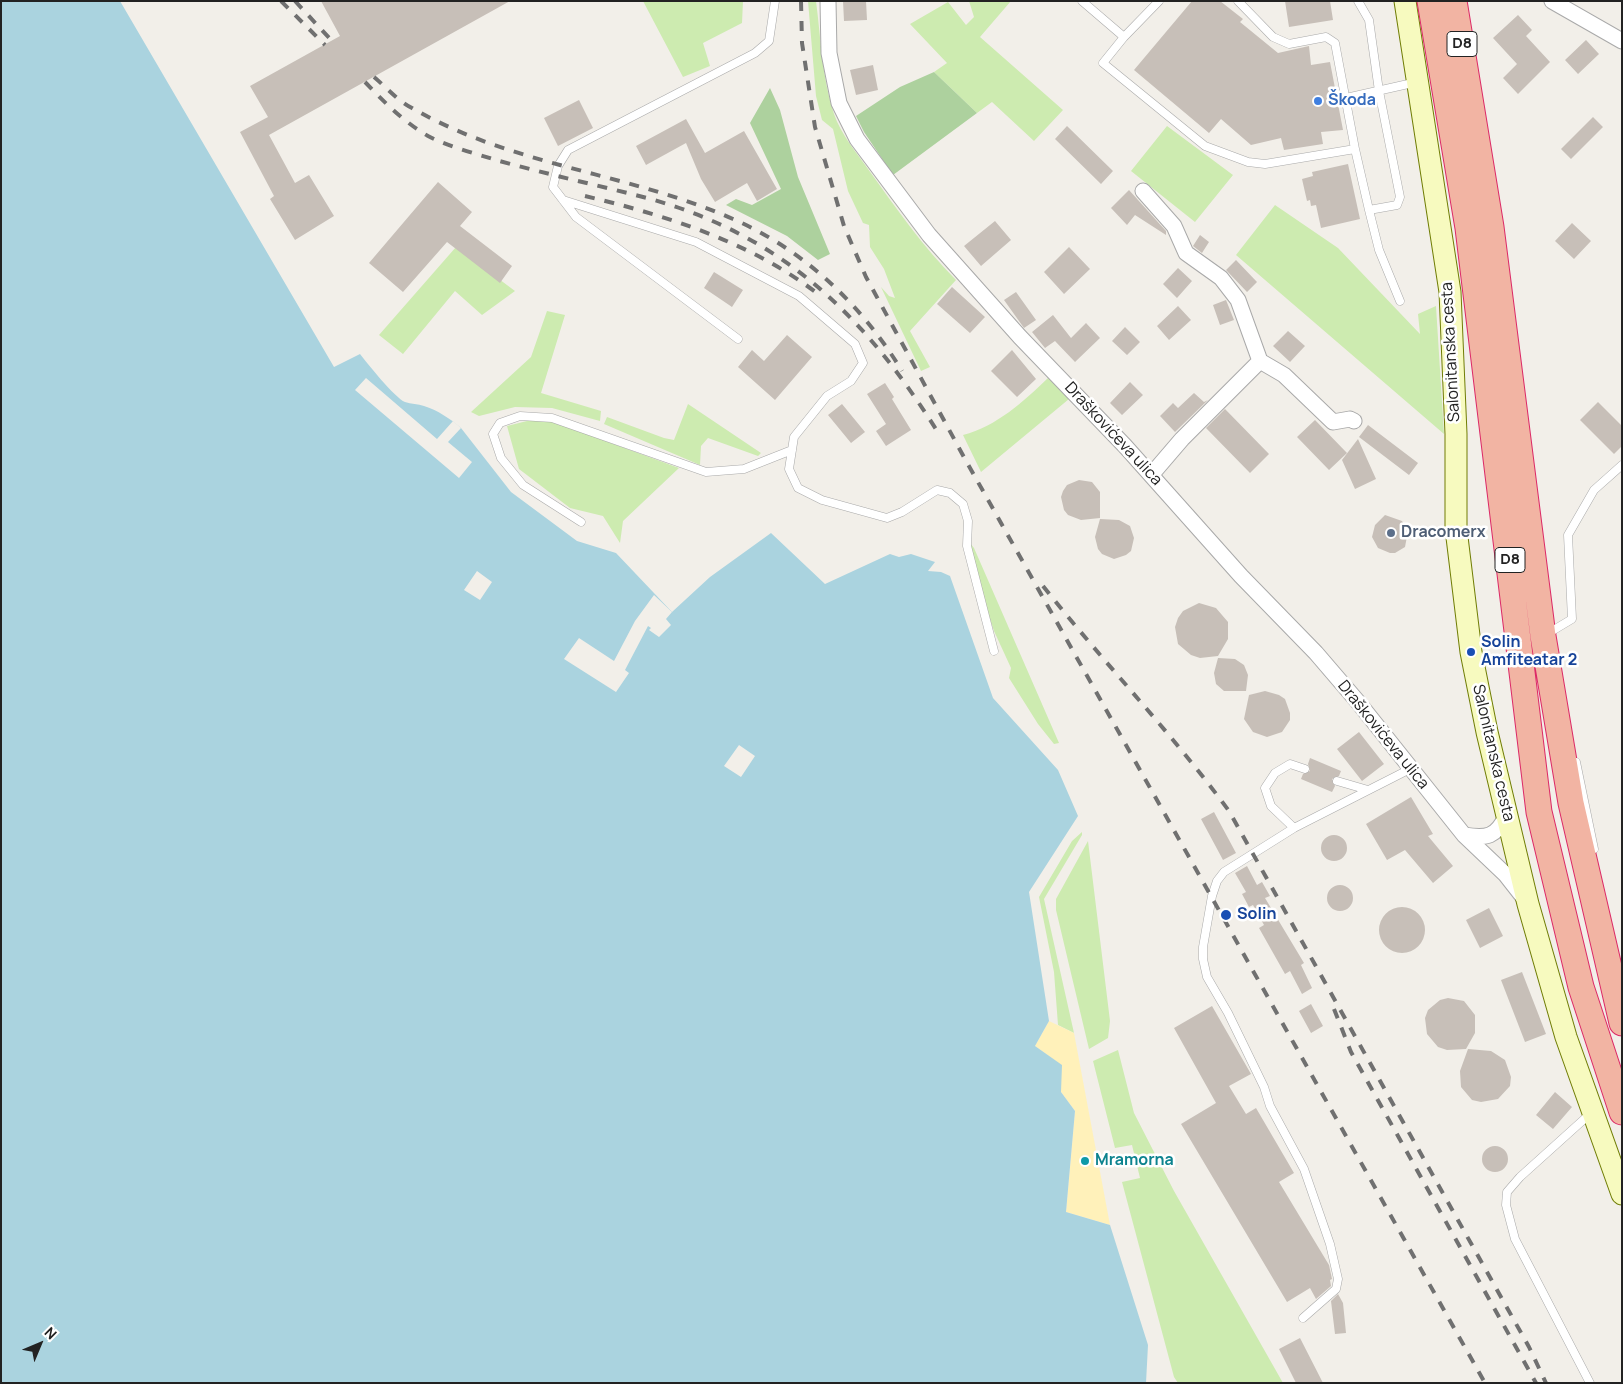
<!DOCTYPE html>
<meta charset="utf-8">
<style>
body{margin:0}
#map{position:relative;width:1623px;height:1384px;overflow:hidden;background:#f2efe9;font-family:Manrope,sans-serif}
canvas{display:block}
.frame{position:absolute;inset:0;border:2px solid #222;pointer-events:none}
.north{position:absolute;left:15px;top:1319px;width:50px;height:50px;-webkit-text-stroke:4px #fff;paint-order:stroke;rotate:45deg;font-size:14px;font-weight:700;line-height:20px;text-align:center;color:#222}
.north::after{content:'';display:block;margin:auto;width:18px;height:22px;background:#222;clip-path:polygon(50% 0,100% 100%,50% 72%,0 100%)}
</style>
<div id="map">
<canvas width="1623" height="1384"></canvas>
<div class="frame"></div>
<div class="north">N</div>
</div>
<script>
const ctx = document.querySelector('canvas').getContext('2d');
ctx.lineJoin = 'round';
function paint(path, color) { ctx.fillStyle = color; ctx.fill(path, 'evenodd'); }
function stroke(path, color, width, dash) { ctx.strokeStyle = color; ctx.lineWidth = width; ctx.lineCap = dash ? 'butt' : 'round'; ctx.setLineDash(dash || []); ctx.stroke(path); }
function label(font, color, halo, rows, align = 'center') {
  ctx.font = font + ' Manrope,sans-serif'; ctx.lineWidth = 5; ctx.setLineDash([]); ctx.textBaseline = 'middle'; ctx.strokeStyle = halo; ctx.fillStyle = color; for (const [text, x, y, turn = 0] of rows) {
    ctx.save(); ctx.translate(x, y); ctx.rotate((+turn || 0) * Math.PI / 180); ctx.textAlign = isNaN(turn) ? turn : align; if (halo) ctx.strokeText(text, 0, 0); ctx.fillText(text, 0, 0); ctx.restore();
  }
}
paint(new Path2D(`
 M643 1H743L742 23 703 43 710 66 683 77Z
 M808 1H816C821 39 822 78 834 114 841 134 856 152 868 169 896 208 923 247 956 280L910 331 930 367 921 371 881 287 889 296 895 298 884 269 870 247 869 225 863 223 848 191 833 129 822 120 816 96Z
 M969 1H1011L980 37 1063 110 1034 141 992 102 977 113 934 72 947 63 910 24 948 2 966 25 974 17Z
 M1167 126 1233 175 1195 222 1131 171Z
 M1275 205 1338 248 1420 334 1418 314 1436 306 1444 434 1236 255Z
 M456 247 515 291 482 315 455 291 403 354 379 335Z
 M547 311 565 315 541 393 601 411 600 421 552 408 515 407 479 416 471 412 531 357Z
 M1048 378 1069 399 981 472 963 435C997 426 1023 402 1048 378Z
 M688 404 761 453 758 456 708 438 701 446 700 465 604 424 607 417 664 438 674 440Z
 M527 421H551L679 468 623 521 620 543 603 516 570 508 519 469 507 426Z
 M970 543 974 548 1059 743 1054 744 1038 724 1009 678 1011 668 994 631 981 593Z
 M1082 832V835L1044 899 1074 1033 1058 1025 1054 972 1039 897 1072 841Z
 M1088 841 1110 1021 1108 1038 1089 1049 1056 910V899Z
 M1118 1050 1134 1113 1174 1191 1283 1383H1178L1174 1377 1122 1182 1140 1178 1132 1145 1115 1148 1093 1061Z`), '#cdebb0');
paint(new Path2D(`
 M934 72 977 113 893 175 864 132 856 116 900 87Z
 M770 88 780 110 798 177 830 254 818 260 787 236 726 205 736 199 752 205 781 189 750 123Z`), '#add19e');
paint(new Path2D(`
 M1049 1021 1074 1033 1110 1225 1066 1212 1075 1111 1061 1092V1065L1035 1046Z`), '#fff1ba');
paint(new Path2D(`
 M1 1H120L334 367 360 354C367 363 395 398 405 402 411 404 418 404 424 406 437 410 451 419 461 428L511 492 577 541 616 553 672 612 710 577 771 533 825 584 890 554 899 557 911 554 935 562 928 571 941 572 950 576 993 698 1058 770 1078 816 1029 892 1049 1021 1035 1046 1062 1065 1061 1092 1075 1111 1066 1212 1110 1225 1148 1345 1146 1383H1Z`), '#aad3df');
paint(new Path2D(`
 M366 378 437 439 453 421 461 428 448 442 472 462 459 478 355 390Z
 M477 571 492 582 480 600 464 590Z
 M654 595 672 612 666 619 671 625 659 637 649 630 651 628 648 626 625 670 629 673 616 692 564 659 579 638 614 661 635 621Z
 M739 745 755 756 741 777 724 766Z`), '#f2efe9');
paint(new Path2D(`
 M321 1H510L269 135 295 183 309 175 334 216 295 240 270 199 274 196 240 132 268 117 250 86 340 36Z
 M843 1H866L867 20 844 21Z
 M1192 1H1220L1243 19 1240 22 1278 53 1309 46 1311 65 1330 62 1343 130 1321 132 1323 144 1284 150 1281 138 1251 145 1221 119 1209 133 1134 70Z
 M1285 1H1330L1333 20 1289 27Z
 M1518 15 1532 30 1526 36 1550 62 1518 94 1503 78 1517 64 1493 38Z
 M1586 40 1599 54 1578 74 1565 60Z
 M873 65 878 90 856 95 850 70Z
 M579 100 593 128 558 146 544 118Z
 M1593 117 1603 127 1571 159 1561 149Z
 M686 119 705 153 744 131 777 189 757 201 747 183 715 202 701 179 686 143 646 165 636 146Z
 M1067 126 1113 171 1101 184 1055 139Z
 M1348 164 1360 219 1321 228 1316 205 1311 206 1310 200 1307 201 1302 179 1313 176 1312 172Z
 M438 182 472 212 460 226 512 266 500 283 447 242 403 292 369 263Z
 M1129 190 1166 231V235L1135 215 1127 225 1111 208Z
 M995 221 1011 240 981 266 964 246Z
 M1572 223 1591 241 1574 259 1555 241Z
 M1200 235 1209 242 1202 253 1193 246Z
 M1069 247 1090 269 1064 294 1044 272Z
 M1236 260 1257 282 1247 292 1226 270Z
 M1178 268 1192 281 1177 298 1163 284Z
 M714 272 743 290 732 307 704 288Z
 M952 287 985 317 970 333 937 304Z
 M1016 292 1036 320 1024 328 1004 300Z
 M1226 300 1234 320 1220 325 1213 305Z
 M1178 306 1191 320 1169 340 1157 326Z
 M1053 315 1071 338 1086 323 1100 338 1075 362 1055 341 1045 348 1032 332Z
 M1125 327 1140 342 1127 355 1112 341Z
 M1288 331 1305 346 1290 362 1273 346Z
 M787 335 812 357 775 400 738 367 752 350 764 361Z
 M1012 350 1036 379 1017 397 991 371Z
 M1130 382 1143 395 1122 415 1110 403Z
 M885 383 894 397 892 399 911 430 886 446 876 431 886 424 867 394Z
 M1194 393 1204 402 1208 400 1175 432 1160 416 1173 403 1178 408Z
 M1598 402 1622 426V446L1614 454 1580 420Z
 M842 404 865 432 851 443 828 415Z
 M1225 409 1269 454 1250 473 1206 428Z
 M1315 420 1347 453 1329 470 1297 437Z
 M1368 425 1418 463 1409 475 1359 437Z
 M1358 439 1376 479 1355 489 1342 460Z
 M1079 480 1092 482 1100 492V518L1081 520 1068 515 1064 510 1061 497 1063 491 1067 485Z
 M1385 515 1402 521 1408 531 1405 547 1395 553H1390L1378 548 1372 537 1375 525Z
 M1100 519 1119 520 1130 526 1134 538 1131 551 1126 555 1114 559 1102 554 1098 549 1095 537Z
 M1199 603 1216 608 1228 622V639L1218 656 1200 658 1191 655 1178 644 1175 627 1178 618 1183 611Z
 M1218 658 1235 659 1244 665 1248 675 1246 691H1224L1216 684 1214 673Z
 M1265 691 1279 695 1285 699 1290 713V720L1282 732 1267 737 1253 732 1244 719 1249 695Z
 M1359 732 1384 764 1362 781 1337 749Z
 M1310 758 1341 771 1339 776 1332 779 1335 786 1332 792 1301 779 1303 774 1310 771 1308 764Z
 M1411 797 1433 834 1428 836 1453 866 1433 883 1405 850 1387 860 1366 824Z
 M1214 812 1236 853 1223 860 1201 819Z
 M1321 848a13 13 0 1 1 26 0a13 13 0 1 1-26 0Z
 M1247 866 1257 885 1262 882 1270 896 1265 898 1304 963 1301 965 1312 988 1302 994 1290 971 1285 974 1259 928 1264 925 1253 905 1249 907 1242 894 1246 892 1235 873Z
 M1327 898a13 13 0 1 1 26 0a13 13 0 1 1-26 0Z
 M1379 930a23 23 0 1 1 46 0a23 23 0 1 1-46 0Z
 M1489 908 1503 936 1480 948 1466 920Z
 M1522 972 1546 1034 1525 1042 1501 980Z
 M1448 998 1464 1001 1475 1015V1033L1466 1049 1447 1050 1438 1047 1427 1034 1425 1018 1428 1010 1440 1000Z
 M1311 1004 1323 1026 1311 1033 1299 1011Z
 M1212 1006 1251 1074 1229 1086 1246 1114 1256 1108 1294 1173 1279 1182 1329 1265 1332 1279 1330 1280 1331 1286 1316 1299 1310 1288 1287 1302 1181 1124 1216 1103 1174 1028Z
 M1468 1049 1491 1051 1505 1060 1511 1077 1510 1086 1498 1099 1481 1102 1472 1100 1461 1087 1460 1071Z
 M1555 1092 1572 1107 1553 1129 1536 1115Z
 M1482 1159a13 13 0 1 1 26 0a13 13 0 1 1-26 0Z
 M1338 1294 1343 1303 1346 1333 1335 1334 1331 1301Z
 M1300 1338 1323 1383H1296L1279 1349Z`), '#c7bfb8');
const service = new Path2D(`
 M1082 1 1124 37
 M1159 1 1124 37 1103 63 1205 146 1248 162 1265 164 1355 149 1335 43 1326 37 1289 44 1273 37 1238 1
 M1346 98 1417 82
 M1355 149 1369 210 1397 205 1400 197 1379 91 1369 20 1358 1
 M563 200 696 242 799 296 855 344 863 363 851 381 827 396 794 437 789 469 798 488 822 500 887 518 902 512 937 490 950 493 963 504 968 521 967 546 994 651
 M1369 210 1379 250 1400 301
 M738 339 576 217 553 187 558 166 568 150 755 53 769 41 775 1
 M581 522 523 485 501 458 493 434 500 423 520 416 552 418 706 472 744 469 792 450
 M1547 634 1572 619 1568 535 1594 490 1622 465
 M1576 762 1594 849
 M1337 781 1368 790
 M1294 828 1271 806 1265 788 1275 773 1290 764 1305 769
 M1303 1318 1336 1289 1338 1279 1330 1244 1304 1169 1270 1106 1264 1087 1228 1013 1207 977 1203 959V947L1212 896 1217 881 1224 872 1294 828 1410 769
 M1590 1383 1515 1239 1506 1205 1507 1192 1520 1177 1591 1113`);
const minor = new Path2D(`
 M828 1 829 53 839 103 857 139 929 235 1020 337 1125 446 1241 576 1316 653 1358 702 1464 835 1505 874 1523 897
 M1552 1 1622 41
 M1143 191 1174 226 1186 253 1221 278 1238 300 1260 361 1182 439 1152 474
 M1260 361 1284 375 1333 422 1350 419 1354 421
 M1464 835C1487 839 1496 837 1507 815`);
const secondary = new Path2D(`
 M1405 1 1450 292 1456 434V529L1471 652 1487 732 1528 904 1566 1037 1622 1194`);
const trunk = new Path2D(`
 M1430 1 1468 228 1539 812 1581 987 1622 1112
 M1454 1 1491 227 1543 636 1571 803 1622 1023`);
stroke(service, '#a9a9a9', 9);
stroke(minor, '#a9a9a9', 17);
stroke(secondary, '#707d05', 23);
stroke(trunk, '#dc2a67', 27);
stroke(service, '#fff', 8);
stroke(minor, '#fff', 15);
stroke(secondary, '#f7fabf', 21);
stroke(trunk, '#f2b4a3', 25);
stroke(new Path2D(`
 M281 1 325 45
 M295 1 332 41
 M801 1 802 43 815 127 844 226 866 277 965 459 1485 1383
 M374 77C386 87 398 101 412 108 512 166 629 173 733 219 804 250 862 305 902 371
 M365 82C384 102 404 122 428 136 449 147 474 153 496 160 546 174 597 185 647 198 783 235 866 317 939 434
 M585 196C665 215 751 242 818 294
 M1043 586C1103 662 1171 732 1229 811L1529 1347 1546 1383
 M1334 1009 1351 1052 1536 1383`), '#707070', 4, [10, 10]);
for (const [x, y, r, color] of [
 [1318,101,5,"#3f7fe0"],
 [1391,533,5,"#5c6f8a"],
 [1471,652,5,"#1a4fb4"],
 [1226,915,6,"#1a4fb4"],
 [1085,1161,5,"#0f9aa8"]
]) { const dot = new Path2D(); dot.arc(x, y, r, 0, 2 * Math.PI); ctx.fillStyle = color; ctx.fill(dot); stroke(dot, '#fff', 2); }
for (const [x, y, w] of [
 [1462,44,30],
 [1510,560,30]
]) { const box = new Path2D(); box.roundRect(x - w / 2, y - 12.5, w, 25, 4); ctx.fillStyle = '#fff'; ctx.fill(box); stroke(box, '#222', 1); }
label('bold 15px', '#222', null, [
 ["D8",1462,44],
 ["D8",1510,560]
]);
label('bold 16px', '#366cbe', '#fff', [
 ["Škoda",1328,101]
], 'left');
label('16px', '#222', '#fff', [
 ["Salonitanska cesta",1451,352,-93],
 ["Draškovićeva ulica",1113,434,47],
 ["Draškovićeva ulica",1383,735,51],
 ["Salonitanska cesta",1493,753,77]
]);
label('bold 16px', '#4e5e75', '#fff', [
 ["Dracomerx",1401,533]
], 'left');
label('bold 16px', '#164399', '#fff', [
 ["Solin",1481,643],
 ["Amfiteatar 2",1481,661],
 ["Solin",1237,915]
], 'left');
label('bold 16px', '#0d838f', '#fff', [
 ["Mramorna",1095,1161]
], 'left');
</script>
